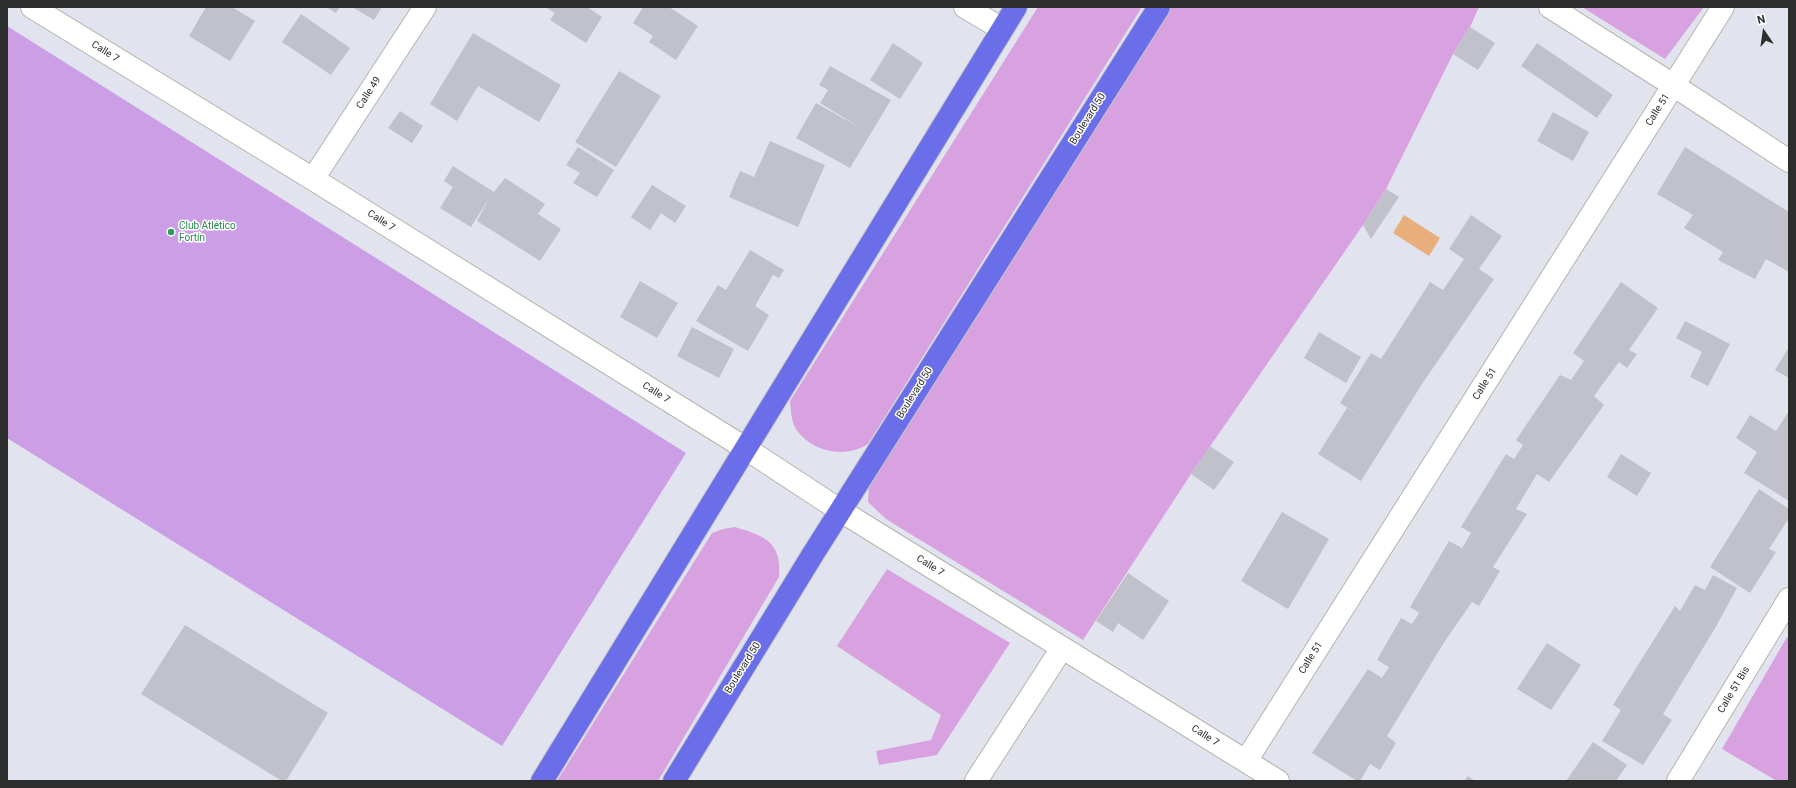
<!DOCTYPE html>
<meta charset="utf-8">
<style>
body{margin:0}
#map{position:relative;width:1796px;height:788px;overflow:hidden;background:#e1e4ee;font-family:Roboto,sans-serif}
canvas{display:block}
.frame{position:absolute;inset:0;border:8px solid #2d2d2d;pointer-events:none}
.north{position:absolute;left:1744px;top:12px;width:40px;height:40px;-webkit-text-stroke:3px #fff;paint-order:stroke;rotate:347deg;font-size:11px;font-weight:700;line-height:16px;text-align:center;color:#2d2d2d}
.north::after{content:'';display:block;margin:auto;width:14px;height:18px;background:#2d2d2d;clip-path:polygon(50% 0,100% 100%,50% 72%,0 100%)}
</style>
<div id="map">
<canvas width="1796" height="788"></canvas>
<div class="frame"></div>
<div class="north">N</div>
</div>
<script>
const ctx = document.querySelector('canvas').getContext('2d');
ctx.lineJoin = 'round';
function paint(path, color) { ctx.fillStyle = color; ctx.fill(path, 'evenodd'); }
function stroke(path, color, width, dash) { ctx.strokeStyle = color; ctx.lineWidth = width; ctx.lineCap = dash ? 'butt' : 'round'; ctx.setLineDash(dash || []); ctx.stroke(path); }
function label(font, color, halo, rows, align = 'center') {
  ctx.font = font + ' Roboto,sans-serif'; ctx.lineWidth = 3; ctx.setLineDash([]); ctx.textBaseline = 'middle'; ctx.strokeStyle = halo; ctx.fillStyle = color; for (const [text, x, y, turn = 0] of rows) {
    ctx.save(); ctx.translate(x, y); ctx.rotate((+turn || 0) * Math.PI / 180); ctx.textAlign = isNaN(turn) ? turn : align; if (halo) ctx.strokeText(text, 0, 0); ctx.fillText(text, 0, 0); ctx.restore();
  }
}
paint(new Path2D(`
 M1038 7H1142L868 444C845 459 811 452 796 429 791 421 791 410 790 401Z
 M1170 7H1479L1470 27 1453 54 1386 189 1363 225 1191 474 1083 640 886 519 868 502 869 486Z
 M1582 7H1704L1665 59Z
 M735 527C765 536 782 542 779 577L658 781H557L712 533 723 529Z
 M887 569 1010 643 937 755 879 765 876 751 931 740 941 715 837 646Z
 M1787 637 1789 638V781H1777L1722 749Z`), '#d8a2e0');
paint(new Path2D(`
 M7 26 686 453 502 746 7 438Z`), '#cc9ee6');
paint(new Path2D(`
 M1404 215 1440 238 1429 256 1393 233Z`), '#e8af7c');
paint(new Path2D(`
 M206 7H232L255 21 230 61 189 36Z
 M326 7H340L336 13Z
 M352 7H382L374 20Z
 M545 7H587L602 17 586 43 550 20 555 13Z
 M643 7H669L698 26 676 60 649 42 653 36 633 23Z
 M301 14 350 48 331 75 282 42Z
 M1470 27 1495 43 1478 70 1453 54Z
 M473 33 561 85 539 122 478 86 457 121 430 104Z
 M893 43 923 63 900 99 870 80Z
 M1537 43 1613 95 1597 118 1521 66Z
 M830 66 891 100 850 168 796 138 816 103 859 127 820 103 828 90 819 85Z
 M619 71 661 96 616 167 575 142Z
 M400 111 423 126 412 143 388 128Z
 M1553 112 1589 132 1573 161 1537 141Z
 M770 141 825 165 798 227 729 197 740 171 754 177Z
 M578 147 614 170 597 197 573 183 580 173 566 165Z
 M1685 147 1789 212V272L1766 259 1755 279 1718 260 1723 252 1684 228 1693 215 1657 194Z
 M453 166 494 192 505 178 545 204 538 214 561 229 540 261 477 221 490 197 471 227 440 208 453 187 444 181Z
 M652 185 686 206 675 223 661 213 650 230 631 217Z
 M1386 189 1399 197 1371 239 1363 225Z
 M1471 215 1502 236 1479 269 1494 279 1422 384 1361 481 1318 454 1347 408 1366 420 1340 403 1371 353 1381 359 1430 282 1443 290 1464 259 1449 249Z
 M750 250 784 270 779 278 773 275 755 306 769 315 748 351 696 321 718 285 726 290Z
 M640 281 678 303 657 338 620 317Z
 M1621 282 1658 308 1629 350 1637 354 1627 368 1619 362 1594 396 1604 405 1549 482 1537 474 1516 509 1527 514 1493 567 1500 571 1479 606 1472 602 1443 644 1387 736 1396 743 1380 770 1370 764 1360 781H1357L1312 753 1368 669 1382 678 1389 667 1377 660 1401 618 1412 624 1419 613 1410 607 1449 541 1462 548 1471 533 1461 527 1506 454 1514 459 1523 445 1516 440 1560 375 1571 380 1584 361 1573 353Z
 M1685 321 1730 344 1708 386 1690 377 1702 352 1676 338Z
 M692 327 734 349 719 378 677 356Z
 M1319 332 1361 357 1346 383 1304 358Z
 M1789 347V378L1775 370Z
 M1789 411V501L1744 473 1757 452 1736 438 1750 415 1776 431Z
 M1210 446 1234 462 1214 490 1191 474Z
 M1621 454 1651 473 1637 496 1607 477Z
 M1759 489 1789 509V518L1769 549 1776 552 1750 593 1710 567Z
 M1282 512 1329 539 1288 609 1241 581Z
 M1128 573 1169 601 1143 640 1118 623 1113 632 1096 621Z
 M1713 575 1737 588 1714 630 1663 714 1672 720 1643 765 1602 741 1621 710 1613 705 1675 606 1680 611 1695 585 1705 590Z
 M185 625 328 713 286 781H282L141 694Z
 M1547 643 1581 665 1551 710 1517 689Z
 M1593 742 1627 765 1616 781H1566Z
 M1468 776 1475 781H1464Z`), '#c0c1ca');
const minor = new Path2D(`
 M32 7 313 179 745 448 841 511 1278 781
 M965 7 1002 29
 M1550 7 1673 85 1789 161
 M313 179 425 7
 M1246 761 1723 7
 M976 781 1062 648
 M1678 781 1789 599`);
const major = new Path2D(`
 M542 781 1016 7
 M674 781 813 554 1159 7`);
stroke(minor, '#b4b4aa', 24);
stroke(major, '#c4c4c4', 24);
stroke(minor, '#fff', 22);
stroke(major, '#6b6ee9', 22);
for (const [x, y, r, color] of [
 [171,232,4,"#2e9e5b"]
]) { const dot = new Path2D(); dot.arc(x, y, r, 0, 2 * Math.PI); ctx.fillStyle = color; ctx.fill(dot); stroke(dot, '#fff', 1.5); }
label('10px', '#2d2d2d', '#fff', [
 ["Calle 7",105,52,32],
 ["Calle 49",369,93,-57],
 ["Calle 51",1658,110,-58],
 ["Boulevard 50",1088,119,-58],
 ["Calle 7",381,221,32],
 ["Calle 51",1485,384,-58],
 ["Calle 7",656,393,32],
 ["Boulevard 50",915,393,-58],
 ["Calle 7",930,566,32],
 ["Calle 51",1311,658,-58],
 ["Boulevard 50",743,668,-58],
 ["Calle 51 Bis",1734,690,-59],
 ["Calle 7",1205,736,32]
]);
label('10px', '#27864d', '#fff', [
 ["Club Atlético",179,226],
 ["Fortín",179,238]
], 'left');
</script>
